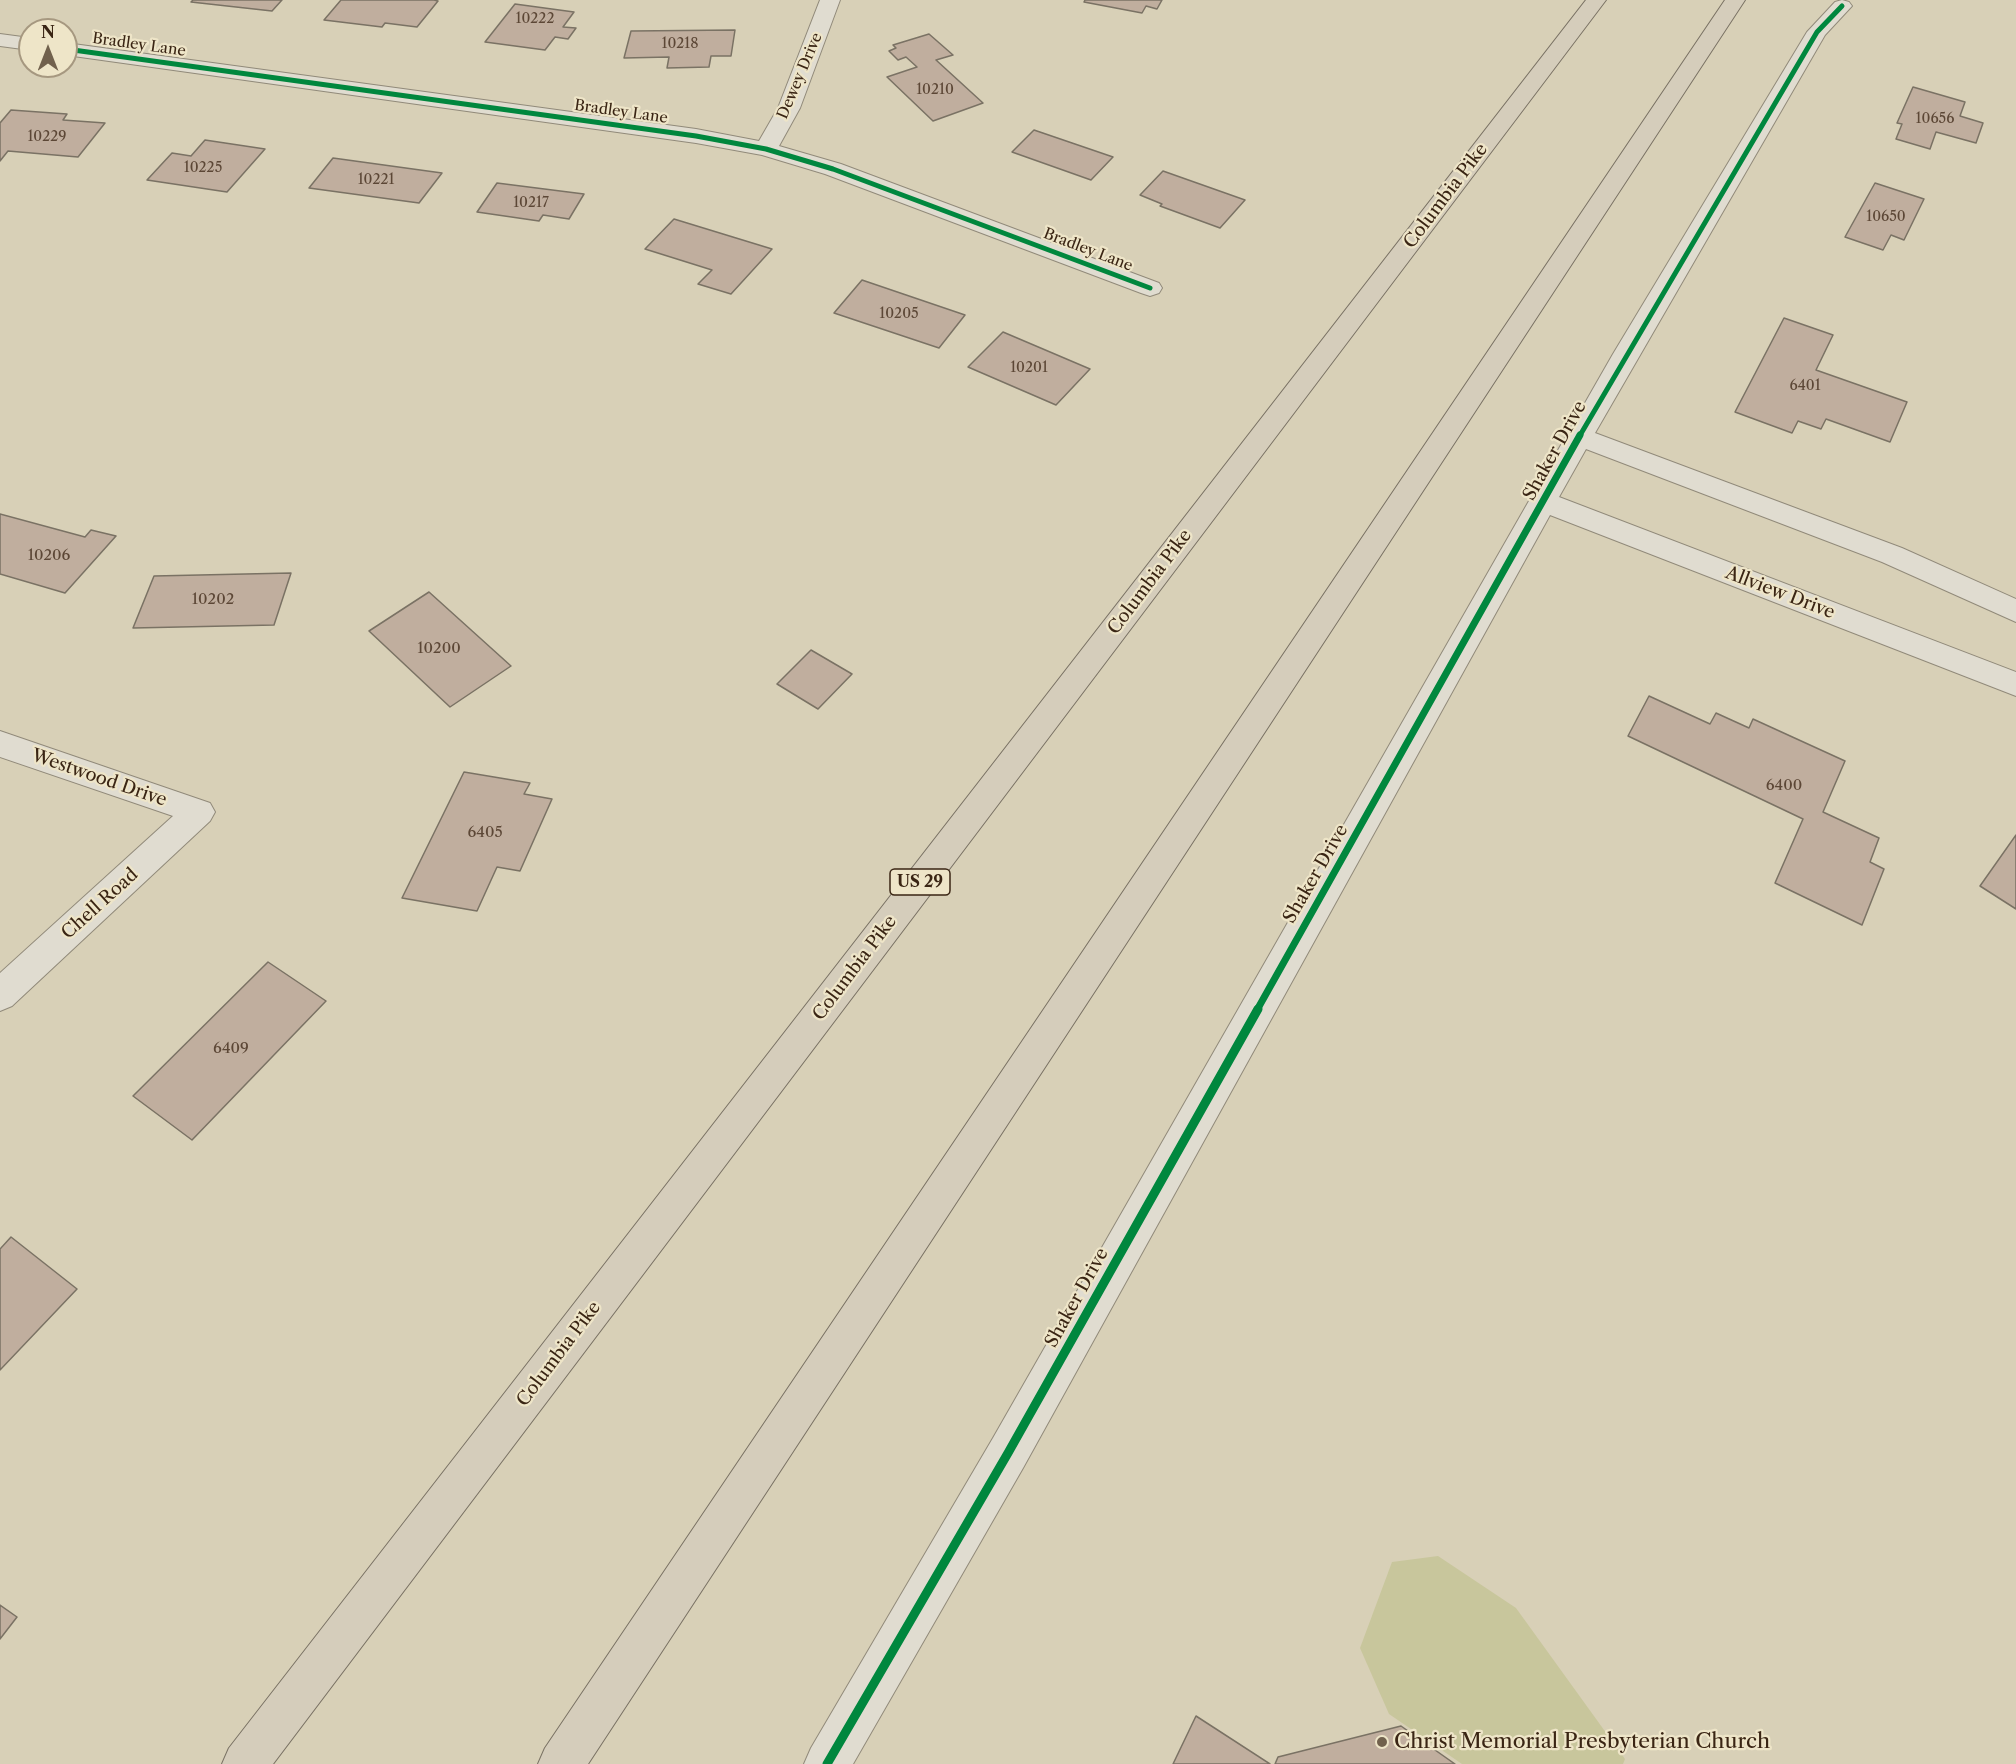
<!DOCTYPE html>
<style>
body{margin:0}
#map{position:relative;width:2016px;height:1764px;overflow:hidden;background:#d8d0b7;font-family:"Libre Caslon Text",serif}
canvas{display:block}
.north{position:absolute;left:18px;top:18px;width:60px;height:60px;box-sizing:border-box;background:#eee5c8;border:2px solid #a69880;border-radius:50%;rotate:0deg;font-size:16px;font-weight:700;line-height:24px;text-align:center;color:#3a2514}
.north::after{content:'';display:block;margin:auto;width:21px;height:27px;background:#71614d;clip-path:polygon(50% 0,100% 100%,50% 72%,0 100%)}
</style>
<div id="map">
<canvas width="2016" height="1764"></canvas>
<div class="north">N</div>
</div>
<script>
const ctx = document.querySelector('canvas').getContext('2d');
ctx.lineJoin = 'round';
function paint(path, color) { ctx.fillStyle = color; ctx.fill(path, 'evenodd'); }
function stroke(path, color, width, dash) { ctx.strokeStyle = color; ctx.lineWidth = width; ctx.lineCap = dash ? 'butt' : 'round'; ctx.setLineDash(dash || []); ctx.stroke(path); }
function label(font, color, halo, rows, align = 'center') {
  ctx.font = font + ' "Libre Caslon Text",serif'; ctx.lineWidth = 4.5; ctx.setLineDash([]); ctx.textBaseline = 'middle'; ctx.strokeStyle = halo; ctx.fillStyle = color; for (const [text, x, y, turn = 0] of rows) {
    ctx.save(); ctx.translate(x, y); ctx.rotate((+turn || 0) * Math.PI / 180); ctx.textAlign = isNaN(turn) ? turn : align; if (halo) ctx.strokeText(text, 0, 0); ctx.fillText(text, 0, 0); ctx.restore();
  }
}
paint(new Path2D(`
 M1438 1556 1516 1608 1625 1759 1623 1764H1462L1389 1714 1360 1648 1392 1562Z`), '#c8c69c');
const building = new Path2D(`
 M193 0H282L272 11 191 2Z
 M341 0H434L438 1 417 27 385 23 382 27 324 20Z
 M1085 0H1162L1157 9 1146 6 1142 13 1084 2Z
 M515 4 574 12 563 27 576 28 568 39 555 37 545 50 485 42Z
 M735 30 731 56H711L709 67 667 68 669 57 624 58 631 31Z
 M929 34 953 55 936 60 983 103 933 121 887 77 917 67 906 57 898 60 889 51 896 48 893 45Z
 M1913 87 1965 102 1960 116 1983 123 1976 143 1936 132 1930 149 1896 139 1902 124 1897 123Z
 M11 110 67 114 63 120 105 123 78 157 8 151 0 161V123Z
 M1034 130 1113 157 1091 180 1012 152Z
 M205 140 265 149 227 192 147 180 172 153 191 156Z
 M333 158 442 173 419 203 309 188Z
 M1163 171 1245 200 1220 228 1160 206 1162 204 1140 195Z
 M497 183 584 194 569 219 543 215 539 221 477 212Z
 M1875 183 1924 199 1904 240 1891 235 1883 250 1845 237Z
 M674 219 772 249 731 294 698 284 712 270 645 249Z
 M862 280 965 315 939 348 834 313Z
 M1784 318 1833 335 1816 370 1907 402 1890 442 1826 419 1821 429 1798 421 1792 433 1735 412Z
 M1003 332 1090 369 1056 405 968 367Z
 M0 514 85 537 91 530 116 536 65 593 0 574Z
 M291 573 274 625 133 628 154 576Z
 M429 592 511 666 450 707 369 631Z
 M811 650 852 674 818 709 777 684Z
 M1649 696 1710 724 1716 713 1749 728 1753 719 1845 761 1823 812 1879 838 1870 862 1884 869 1862 925 1775 883 1803 819 1628 736Z
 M464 772 530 783 524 794 552 799 520 871 497 867 477 911 402 898Z
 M2016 835V909L1980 886Z
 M268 962 326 1001 192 1140 133 1096Z
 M11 1237 77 1289 0 1370V1249Z
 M0 1605 17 1617 0 1639Z
 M1196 1716 1270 1764H1173Z
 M1401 1726 1455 1764H1275L1278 1757Z`);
paint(building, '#c0ae9e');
stroke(building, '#7a7264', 1.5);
const minor = new Path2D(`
 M820 0H840L800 108 779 146 841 164 1159 283 1162 288 1159 293 1150 296 1141 293 825 174 762 155 696 143 66 55V43L696 129 759 141 778 108Z
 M1842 0 1849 2 1852 6 1825 35 1595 433 1902 548 2016 599V622L1882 562 1586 449 1559 497 2016 672V696L1550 515 1023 1468 853 1764H804L811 1748 993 1438 1613 354 1807 32 1835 2Z
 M0 34 30 38V50L0 46Z
 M0 731 210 803 215 812 210 821 12 1006 0 1011V973L173 816 0 757Z`);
const motorway = new Path2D(`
 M1586 0H1606L273 1764H222L229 1748Z
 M1725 0H1745L588 1764H538L545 1748Z`);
stroke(minor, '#918a7a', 2);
stroke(motorway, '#7a7264', 2);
paint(minor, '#e0dcd0');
paint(motorway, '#d5cdbb');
stroke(new Path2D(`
 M66 49 696 136 766 149 833 169 1150 288
 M1579 437 1817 32 1842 6`), '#00873e', 5);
stroke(new Path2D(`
 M1257 1010 1580 435`), '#00873e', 7);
stroke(new Path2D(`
 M827 1764 1008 1453 1258 1009`), '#00873e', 9);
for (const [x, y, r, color] of [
 [1382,1742,6,"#71614d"]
]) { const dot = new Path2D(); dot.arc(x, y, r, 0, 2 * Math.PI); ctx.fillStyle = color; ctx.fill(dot); stroke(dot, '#eee5c8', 2); }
label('14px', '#5c4736', null, [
 ["10222",535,19],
 ["10218",680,44],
 ["10210",935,90],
 ["10656",1935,119],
 ["10229",47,137],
 ["10225",203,168],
 ["10221",376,180],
 ["10217",531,203],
 ["10650",1886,217],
 ["10205",899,314],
 ["10201",1029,368],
 ["6401",1805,386]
]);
label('15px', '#3a2514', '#eee5c8', [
 ["Bradley Lane",139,45,8],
 ["Dewey Drive",800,76,-67],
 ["Bradley Lane",621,112,8],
 ["Bradley Lane",1088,250,21]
]);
label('15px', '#5c4736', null, [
 ["10206",49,556],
 ["10202",213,600],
 ["10200",439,649],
 ["6400",1784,786],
 ["6405",485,833],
 ["6409",231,1049]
]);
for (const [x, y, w] of [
 [920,882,60]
]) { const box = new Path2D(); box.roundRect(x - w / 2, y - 13, w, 26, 4.5); ctx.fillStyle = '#eee5c8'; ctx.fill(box); stroke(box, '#3a2514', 1.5); }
label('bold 16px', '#3a2514', null, [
 ["US 29",920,882]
]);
label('18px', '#3a2514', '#eee5c8', [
 ["Columbia Pike",1446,196,-53],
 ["Shaker Drive",1555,451,-61],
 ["Columbia Pike",1150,582,-53],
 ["Allview Drive",1780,593,21],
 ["Westwood Drive",99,778,19],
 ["Shaker Drive",1316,874,-60],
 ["Chell Road",100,904,-42],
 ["Columbia Pike",855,968,-53],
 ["Shaker Drive",1077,1298,-61],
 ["Columbia Pike",559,1354,-53]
]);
label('21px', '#3a2514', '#eee5c8', [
 ["Christ Memorial Presbyterian Church",1394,1742]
], 'left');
</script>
